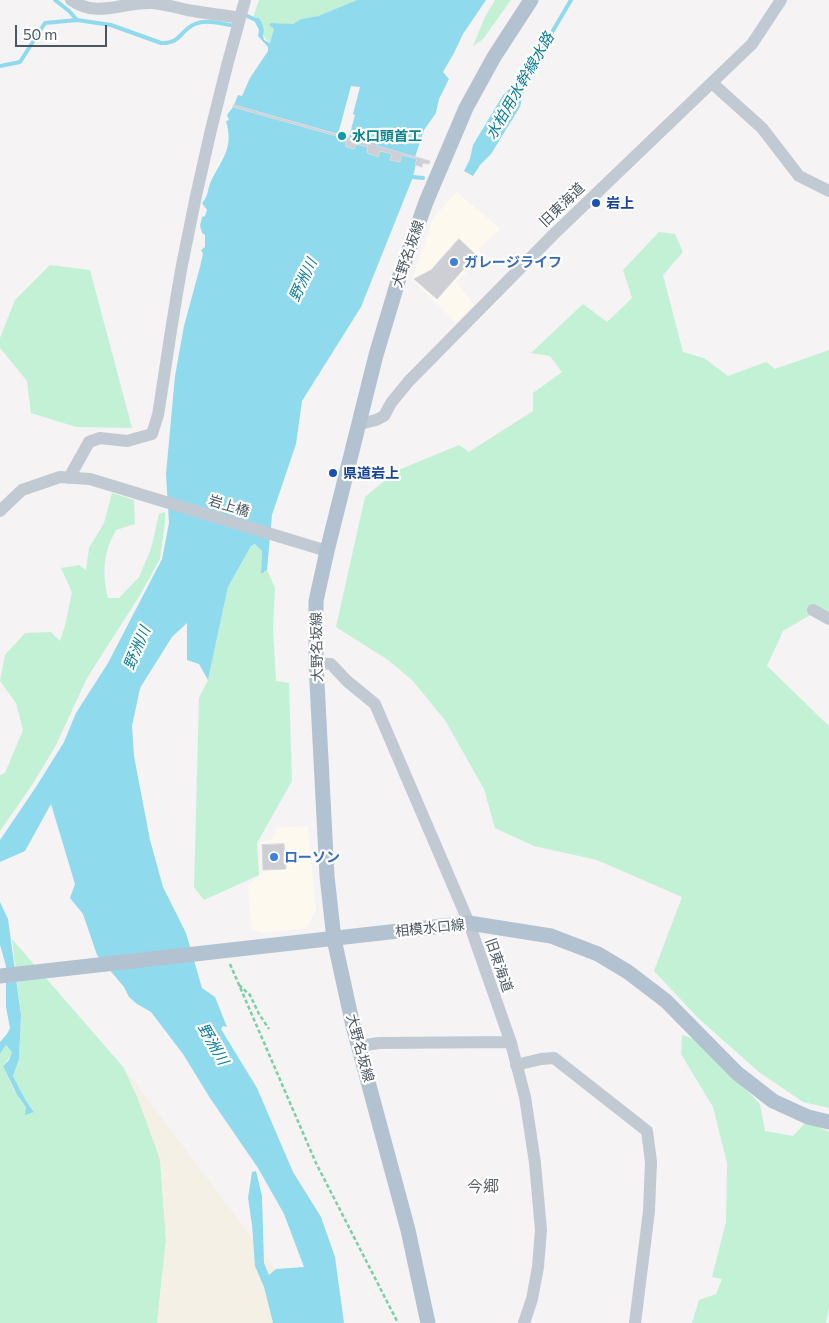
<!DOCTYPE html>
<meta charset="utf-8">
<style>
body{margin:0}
#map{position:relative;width:829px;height:1323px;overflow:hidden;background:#f5f3f3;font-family:Commissioner,sans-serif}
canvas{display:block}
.scale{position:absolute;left:15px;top:25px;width:92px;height:22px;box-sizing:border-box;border:2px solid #4a5661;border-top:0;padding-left:6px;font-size:15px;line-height:18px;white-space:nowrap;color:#4a5661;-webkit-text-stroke:4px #fff;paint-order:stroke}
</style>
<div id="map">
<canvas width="829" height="1323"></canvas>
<div class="scale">50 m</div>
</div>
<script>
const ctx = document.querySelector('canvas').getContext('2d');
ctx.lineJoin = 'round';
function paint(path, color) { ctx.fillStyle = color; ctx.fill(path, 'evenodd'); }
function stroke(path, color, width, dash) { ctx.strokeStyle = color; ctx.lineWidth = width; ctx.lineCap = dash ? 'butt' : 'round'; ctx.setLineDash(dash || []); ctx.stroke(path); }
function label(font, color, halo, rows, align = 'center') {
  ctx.font = font + ' Commissioner,"Noto Sans JP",sans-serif'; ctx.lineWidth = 4.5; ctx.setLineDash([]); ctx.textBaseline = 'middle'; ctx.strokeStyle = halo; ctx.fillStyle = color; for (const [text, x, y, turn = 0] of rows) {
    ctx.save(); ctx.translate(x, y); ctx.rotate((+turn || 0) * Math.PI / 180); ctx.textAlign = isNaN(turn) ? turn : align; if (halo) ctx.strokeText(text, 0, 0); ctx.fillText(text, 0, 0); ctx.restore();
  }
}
paint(new Path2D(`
 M457 192 500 229 478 249 483 257 456 282 474 305 456 323 412 279 433 218Z
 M308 826 316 910 307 928 261 933 251 928 248 885 262 874 260 843 273 838 276 828Z`), '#fdf9ef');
paint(new Path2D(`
 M259 0H357L318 16 301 19 293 24 288 25 281 23 269 25 274 29 271 43C260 37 265 30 259 18H253Z
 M495 0H511L483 39 473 46 485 17Z
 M659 232 675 234 683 252 663 275 683 352 704 358 728 376 766 362 775 369 829 350V617L812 614 783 631 767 666 829 726V1108L803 1102 759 1072 698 1018 654 971 682 897 597 860 534 846 495 828 484 789 445 720 412 680 388 660 336 627 365 497 396 471 459 445 469 452 533 411V393L562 372 550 356 531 353 583 304 607 322 632 298 623 270Z
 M50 265 90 270 132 428 76 427 31 413 27 381 0 348V338L15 300Z
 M112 493 134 500 135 524 116 530C103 553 102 573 108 598H119L139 577 151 549 159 514 165 512V523L160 559 140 595 87 678 55 747 32 785 0 831V775L5 773 23 730 16 703 0 681 5 655 25 633 51 632 60 641 65 626 72 592 61 568 79 565 86 570 89 548 104 523Z
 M256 544 262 551 261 573 267 570 275 588 273 629 276 681 289 683 292 781 257 843 259 875 204 900 194 887 199 698 208 680 228 587 251 546Z
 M12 939 124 1068 137 1096 160 1159 162 1180 166 1241 157 1323H0V1054L6 1045 13 1052 3 1066C11 1083 17 1103 34 1111L25 1099 13 1076 19 1059 21 1015Z
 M682 1035 697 1040 760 1104 765 1131 793 1136 807 1121 829 1132V1308L826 1323H692L699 1300 716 1294 722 1279 712 1277 726 1222 727 1163 713 1107 681 1054Z`), '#c3f1d5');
paint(new Path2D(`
 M124 1068 316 1323H157L166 1241 160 1159 137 1096Z`), '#f5f0e5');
paint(new Path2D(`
 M357 0H486L463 34 454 53 443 72 449 79 439 99 436 113 424 130 415 157 350 139 349 137 355 115 353 114 360 87 351 86 338 134 234 105 238 95 242 96 250 78 268 51V47L258 36 259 30 253 18H259C263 24 265 30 263 36L264 40 270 43 274 29 269 25 271 23 293 24 301 19 318 16Z
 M521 78 526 82 520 107 491 154 480 165 473 176 464 171 470 159 473 145 503 95Z
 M233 107 347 139 345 146 354 149 356 144 368 147 367 153 378 156 380 151 392 154 390 160 400 162 402 155 417 159 413 177 361 307 302 401 296 444 272 515 267 570 261 574 262 551 255 544 251 546 228 587 208 680 199 664 187 660V623L172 637 140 688 132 726 134 756 150 840 163 887 186 933 202 988 215 997 227 1027 223 1026 221 1029 257 1088 293 1172 321 1217 335 1257 344 1323H273L264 1287 255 1266 252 1225 248 1198 252 1172 256 1171 262 1196 264 1263 269 1275 276 1269 304 1267 284 1214 258 1168 210 1098 183 1054 151 1012 137 1004 129 997 124 987 97 955 83 914 70 898 75 884 51 804 25 851 0 862V840L36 787 64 742 76 713 108 663 162 559 169 523 166 474 175 376 184 326 200 267 203 254 201 250 205 247V235L202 233 200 226 202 217 205 216 207 210 202 203C209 195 207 190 211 181 222 159 234 148 226 121L229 120 227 115Z
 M0 902 8 919 21 1015 19 1059 13 1076 25 1099 34 1112 25 1115 26 1107 17 1095 3 1066 9 1060 12 1052 6 1045 0 1054V1042L7 1034 10 1028 6 1007V966L0 945Z`), '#90daee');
stroke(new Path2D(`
 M55 0 69 11 77 20 111 25 161 43C181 44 180 30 195 24 207 19 223 24 235 26
 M245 15 258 21
 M0 66 20 62 45 23 77 20
 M521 85 571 0
 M413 177 423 178`), '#90daee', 4);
const building = new Path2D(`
 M234 105 430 161 429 164 423 163 422 167 415 165 417 159 402 155 400 162 390 160 392 154 380 151 378 157 367 153 368 147 356 144 354 149 345 146 347 139 233 107Z
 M459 239 476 255 437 299 414 279 431 270Z
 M284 844 286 869 263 870 262 845Z`);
paint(building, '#cdcfd5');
stroke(building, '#d7d9de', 1);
stroke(new Path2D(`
 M230 964 316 1163 398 1323
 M239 985 250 995 259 1014 269 1029`), '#7ad0a6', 2.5, [4, 2.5]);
stroke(new Path2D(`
 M71 0C99 19 122 1 153 3 164 4 175 7 187 10 204 13 222 15 240 18
 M712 83 762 128 799 176 829 191
 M360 424 376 420 384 416 391 403 409 381 553 235 752 44 781 0
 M69 478 89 442 100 438 127 441 152 434 158 415C166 365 173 314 182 265 199 176 220 87 245 0
 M0 511 22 490 60 477 90 479 327 551
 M813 610 829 619
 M316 663 331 664 347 681 375 704 469 923 511 1043 525 1097 535 1163 541 1230 538 1267 532 1299 524 1323
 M359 1046 379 1043 510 1042
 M516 1065 541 1059 554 1058 647 1131 651 1162 649 1211 635 1323`), '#c1cad2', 12);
stroke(new Path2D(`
 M0 976 469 923 551 936 598 954 628 972 666 1001 737 1073 773 1101 808 1117 829 1122
 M428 1323 408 1230 353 1026 334 939 327 876 316 663V601L327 551 376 355 399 278 426 202 466 108 494 57 531 0`), '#b3c2d1', 15);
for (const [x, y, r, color] of [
 [342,136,5,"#0f9aa8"],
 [596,203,5,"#1a4fb4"],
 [454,262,5,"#3f7fe0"],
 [333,473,5,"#1a4fb4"],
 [274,857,5,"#3f7fe0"]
]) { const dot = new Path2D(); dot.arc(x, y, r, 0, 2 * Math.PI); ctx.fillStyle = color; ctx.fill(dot); stroke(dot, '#fff', 2); }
label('bold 14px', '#0d838f', '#fff', [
 ["水口頭首工",352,136]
], 'left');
label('bold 14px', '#164399', '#fff', [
 ["岩上",606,203],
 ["県道岩上",343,473]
], 'left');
label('14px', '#4a5661', '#fff', [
 ["旧東海道",562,205,-44],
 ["大野名坂線",408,254,-71],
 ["岩上橋",229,506,17],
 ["大野名坂線",317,647,-91],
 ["相模水口線",430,928,-6],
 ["旧東海道",499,965,71],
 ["大野名坂線",360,1048,75]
]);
label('bold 14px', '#366cbe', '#fff', [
 ["ガレージライフ",464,262],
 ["ローソン",284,857]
], 'left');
label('italic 15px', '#0c7c9b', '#fff', [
 ["水柏用水幹線水路",520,86,-60],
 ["野洲川",303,280,-65],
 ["野洲川",137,648,-67],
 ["野洲川",213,1044,60]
]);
label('16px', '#5f6368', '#fff', [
 ["今郷",483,1187]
]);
</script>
